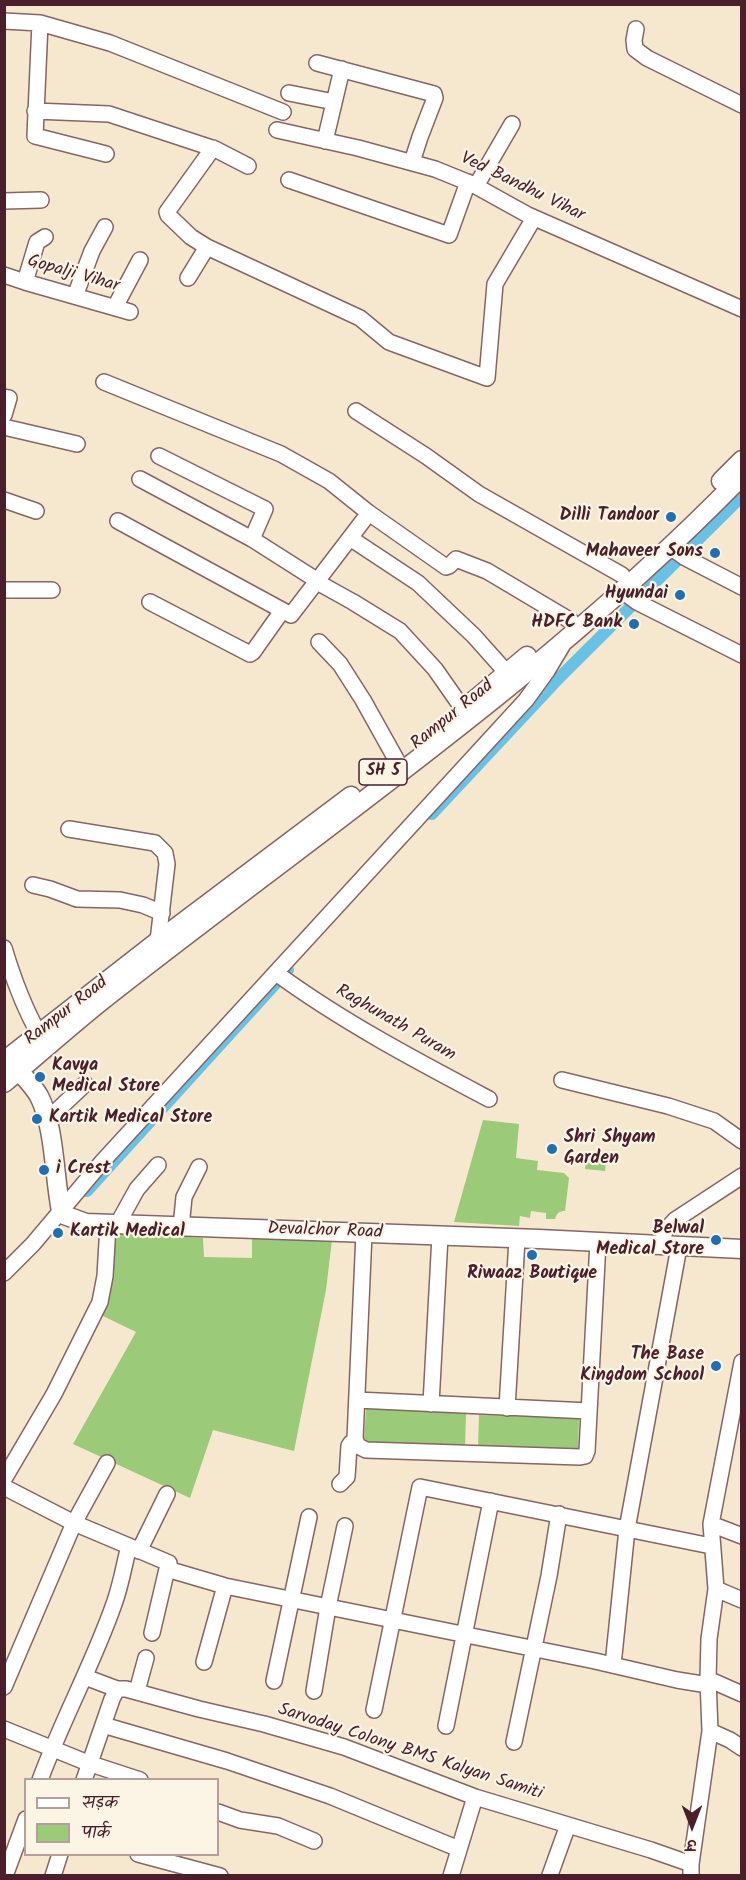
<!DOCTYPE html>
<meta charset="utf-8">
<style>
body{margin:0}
#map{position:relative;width:746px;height:1880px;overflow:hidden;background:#f6e8cf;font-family:Kalam,"Playpen Sans Deva",sans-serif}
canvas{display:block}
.frame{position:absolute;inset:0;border:6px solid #4a1f2b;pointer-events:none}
.legend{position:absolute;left:24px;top:1778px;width:195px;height:78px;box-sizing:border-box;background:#fcf5e5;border:2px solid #b59f9b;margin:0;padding:8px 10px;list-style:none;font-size:18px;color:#4a1f2b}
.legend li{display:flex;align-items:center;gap:12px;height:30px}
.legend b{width:30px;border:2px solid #b59f9b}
.north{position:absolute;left:662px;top:1796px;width:60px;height:60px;-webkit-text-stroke:4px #fcf5e5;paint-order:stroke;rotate:180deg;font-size:16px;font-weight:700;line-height:24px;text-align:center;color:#4a1f2b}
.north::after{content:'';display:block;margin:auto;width:21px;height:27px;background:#4a1f2b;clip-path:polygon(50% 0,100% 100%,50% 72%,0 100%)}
</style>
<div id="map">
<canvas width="746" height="1880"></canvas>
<div class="frame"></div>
<ul class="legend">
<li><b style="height:8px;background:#fff"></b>सड़क</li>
<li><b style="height:16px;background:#9bca79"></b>पार्क</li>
</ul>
<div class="north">उ</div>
</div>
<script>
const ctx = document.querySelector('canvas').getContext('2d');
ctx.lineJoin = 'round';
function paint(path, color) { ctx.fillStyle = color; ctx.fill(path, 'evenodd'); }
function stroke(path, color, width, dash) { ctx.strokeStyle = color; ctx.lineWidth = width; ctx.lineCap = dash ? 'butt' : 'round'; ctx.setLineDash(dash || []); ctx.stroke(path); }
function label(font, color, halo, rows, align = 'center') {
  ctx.font = font + ' Kalam,sans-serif'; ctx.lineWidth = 4.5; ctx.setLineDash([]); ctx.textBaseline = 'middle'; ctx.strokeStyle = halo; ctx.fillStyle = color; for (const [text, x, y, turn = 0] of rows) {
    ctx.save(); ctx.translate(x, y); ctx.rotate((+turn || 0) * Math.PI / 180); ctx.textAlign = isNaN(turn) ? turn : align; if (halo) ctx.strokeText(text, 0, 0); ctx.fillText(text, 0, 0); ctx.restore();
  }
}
paint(new Path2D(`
 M483 1120 519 1124 516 1158 538 1161 537 1170 564 1173 569 1178 565 1211C559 1211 557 1213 555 1219H546V1213L531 1211 530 1218 520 1216 519 1226 454 1222Z
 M586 1159 606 1162 605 1171 585 1169Z
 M115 1233 203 1238 204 1257 252 1258V1239L332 1240 326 1290 294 1451 213 1430 190 1498 73 1444 136 1332 101 1315Z
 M366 1409 466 1413 465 1448 370 1445 364 1441Z
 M479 1415 579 1418 578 1448 576 1450 478 1448Z`), '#9bca79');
stroke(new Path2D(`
 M432 814 560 677 742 496
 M87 1191 288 970`), '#69c2e6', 12);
const minor = new Path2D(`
 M4 21 40 23 110 43 283 112
 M40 23 35 136 106 154
 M636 29 634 40 635 49 647 58 742 105
 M317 63 434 94 435 98 420 137 412 162
 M289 93 334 102
 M35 111 109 114 215 149 248 166
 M277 130 358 148 435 169 472 184 528 215 742 309
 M325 141 342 69
 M213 148 167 212 168 215 191 237 207 247 360 318 389 342 487 378 495 284 534 218
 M289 180 449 235 468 182
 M476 186 512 124
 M4 201 41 200
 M4 275 25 282 130 312
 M188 278 207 247
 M25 282 37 242 45 237
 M75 296 92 251 105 227
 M115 307 140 260
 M104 382 281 454 329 481 369 513
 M4 397 9 398 4 415
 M356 411 426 456 479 494 622 575
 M4 427 77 444
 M159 456 265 509 252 539
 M140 479 252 539 318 581
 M4 500 36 511
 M118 521 291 615 369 513 446 567 449 566 456 559 487 571 571 621
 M350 538 418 583 474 636 507 673
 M670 547 684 557 742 587
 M317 582 353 602 400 631 435 669 463 709
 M4 590H52
 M622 591 637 602 742 655
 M150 602 250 654 253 652 282 611
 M319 642 340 664 363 700 397 761
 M69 829 155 843 165 853 167 864 158 941
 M33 885 50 889 77 899 120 900 143 905 162 913
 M4 948C13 978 23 1006 39 1034
 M276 973C343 1022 417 1061 489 1099
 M562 1080 668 1106 714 1121 742 1141
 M47 1120 85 1084
 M117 1225 137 1189 158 1165
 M181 1227 184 1197 199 1167
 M364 1233 355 1439 358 1446 366 1450 580 1457 585 1456 587 1451 598 1242
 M661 1245 665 1231 675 1220 742 1176
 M4 1273 33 1244 102 1162 526 700 547 671 562 646
 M357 1400 589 1411
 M431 1404 440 1236
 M507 1408 517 1239
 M4 1479 54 1394 100 1302 105 1276 108 1225
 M340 1484 347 1477 349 1446 351 1443 356 1441
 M4 1487 74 1523 169 1563 167 1569 225 1586 595 1661 677 1680 708 1685
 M711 1524 742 1536
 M139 1551 167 1494
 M716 1589 742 1600
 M152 1633 167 1569
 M204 1662 225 1586
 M613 1665 627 1529 679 1247
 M85 1677 117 1689
 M708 1679 742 1694
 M274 1681 309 1517
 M4 1687 74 1523 107 1463
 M137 1691 146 1658
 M314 1691 328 1607 345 1526
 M374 1710 420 1487 711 1546
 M103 1725 227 1761 330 1796 459 1849
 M446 1726 491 1501
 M4 1729 88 1763 140 1780
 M710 1731 730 1740 742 1748
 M514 1742 549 1576 559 1514
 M40 1780C62 1720 93 1664 114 1604 121 1585 124 1565 129 1546
 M84 1780 112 1699 117 1689H126L199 1709 264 1724 344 1747 475 1797 651 1850 691 1864
 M218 1812 240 1820 278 1826 314 1841
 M138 1854 220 1876
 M550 1875 568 1825
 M5 1876 26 1819
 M53 1876 60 1854
 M451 1876 475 1797
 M691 1876V1864L710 1731 708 1679 709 1639 716 1589 711 1524 742 1362`);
const major = new Path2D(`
 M721 481 742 460
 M472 702 527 656
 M4 1061 158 941 351 796
 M12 1064C22 1074 32 1084 39 1096 55 1127 54 1176 61 1211L64 1215 86 1223 539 1239 742 1249
 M4 1083C38 1055 70 1026 104 999 320 829 549 675 742 476`);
stroke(minor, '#866564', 18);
stroke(major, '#866564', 21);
stroke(minor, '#fff', 15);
stroke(major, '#fff', 18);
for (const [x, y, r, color] of [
 [671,517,6,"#1f6fb2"],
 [715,553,6,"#1f6fb2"],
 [680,595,6,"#1f6fb2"],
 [634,624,6,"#1f6fb2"],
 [40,1077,6,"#1f6fb2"],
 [37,1119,6,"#1f6fb2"],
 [552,1149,6,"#1f6fb2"],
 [44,1170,6,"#1f6fb2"],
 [58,1233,6,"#1f6fb2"],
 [716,1240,6,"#1f6fb2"],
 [532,1255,6,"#1f6fb2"],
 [716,1366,6,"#1f6fb2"]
]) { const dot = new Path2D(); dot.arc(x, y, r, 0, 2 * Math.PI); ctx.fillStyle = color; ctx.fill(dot); stroke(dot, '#fcf5e5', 2); }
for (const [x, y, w] of [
 [383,772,48]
]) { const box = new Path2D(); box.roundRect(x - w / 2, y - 13, w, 26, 4.5); ctx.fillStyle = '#fcf5e5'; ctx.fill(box); stroke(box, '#4a1f2b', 1.5); }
label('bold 16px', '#4a1f2b', null, [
 ["SH 5",383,772]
]);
label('18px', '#4a1f2b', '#fcf5e5', [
 ["Ved Bandhu Vihar",522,188,26],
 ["Gopalji Vihar",73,275,16],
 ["Rampur Road",453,716,-39],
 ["Rampur Road",67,1012,-38],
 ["Raghunath Puram",395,1024,30],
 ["Devalchor Road",325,1232,2],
 ["Sarvoday Colony BMS Kalyan Samiti",410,1753,18]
]);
label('bold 18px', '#4a1f2b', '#fcf5e5', [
 ["Dilli Tandoor",659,517],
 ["Mahaveer Sons",703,553],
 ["Hyundai",668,595],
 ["HDFC Bank",622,624],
 ["Kavya",52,1067,"left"],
 ["Medical Store",52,1088,"left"],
 ["Kartik Medical Store",49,1119,"left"],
 ["Shri Shyam",564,1139,"left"],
 ["Garden",564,1160,"left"],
 ["i Crest",56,1170,"left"],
 ["Belwal",704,1230],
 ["Medical Store",704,1251],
 ["Kartik Medical",70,1233,"left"],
 ["Riwaaz Boutique",532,1275,"center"],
 ["The Base",704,1356],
 ["Kingdom School",704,1377]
], 'right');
</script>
